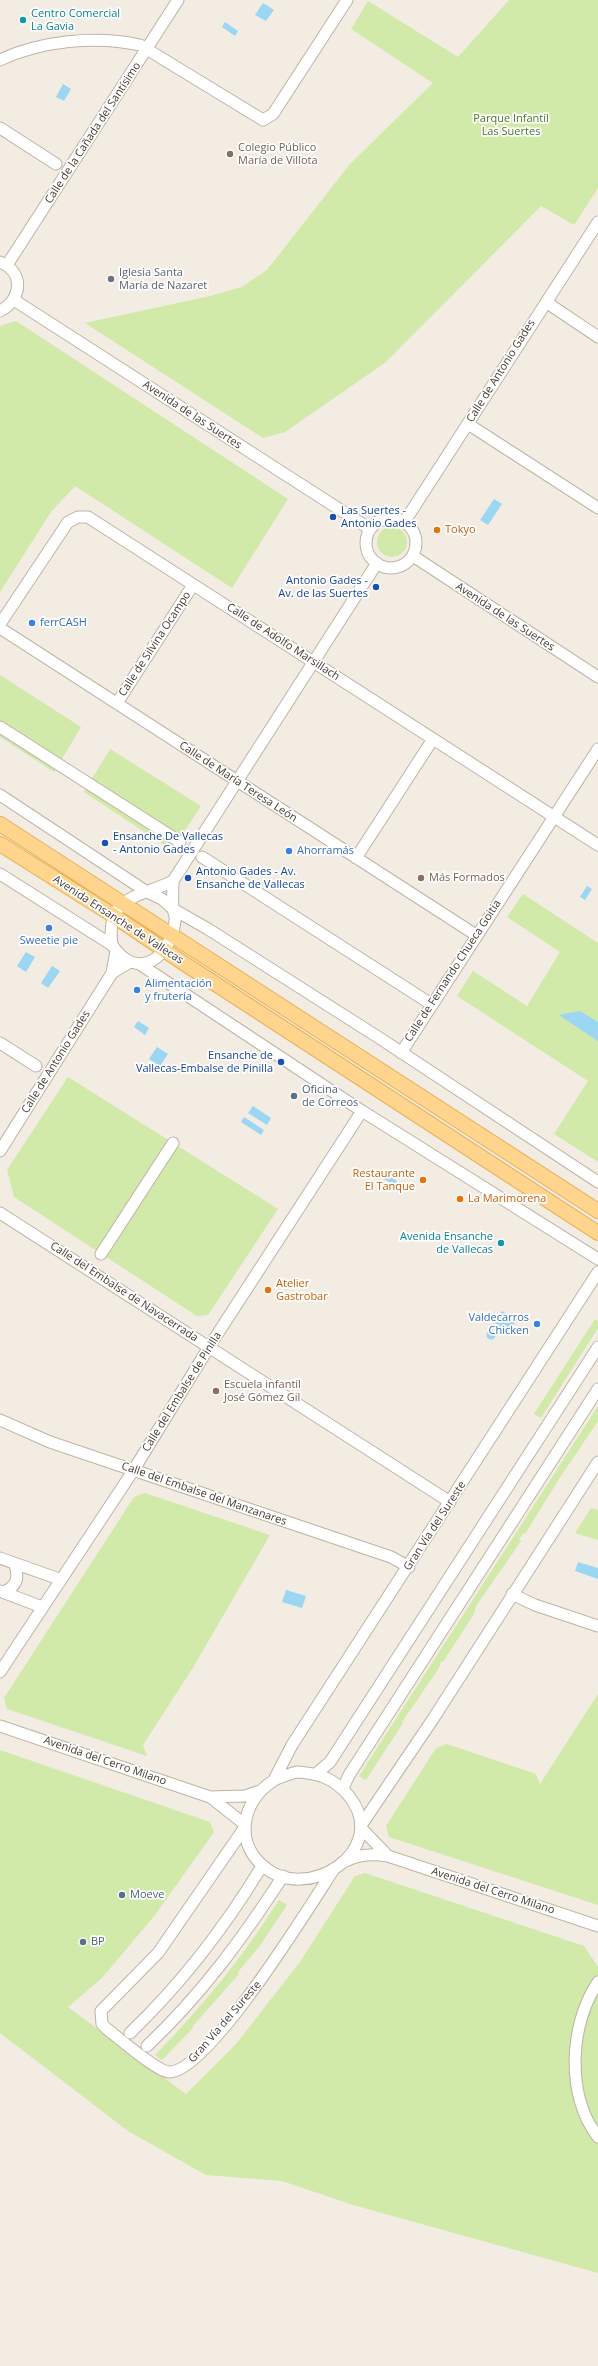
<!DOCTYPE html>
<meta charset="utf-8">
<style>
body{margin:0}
canvas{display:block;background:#f2ece2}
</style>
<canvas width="598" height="2366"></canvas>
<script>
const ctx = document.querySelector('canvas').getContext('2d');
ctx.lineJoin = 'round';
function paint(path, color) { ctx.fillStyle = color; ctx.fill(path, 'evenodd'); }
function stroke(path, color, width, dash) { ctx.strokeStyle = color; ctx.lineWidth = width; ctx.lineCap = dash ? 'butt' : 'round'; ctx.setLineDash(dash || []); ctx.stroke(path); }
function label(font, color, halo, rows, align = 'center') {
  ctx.font = font + ' "Open Sans",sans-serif'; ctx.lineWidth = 3.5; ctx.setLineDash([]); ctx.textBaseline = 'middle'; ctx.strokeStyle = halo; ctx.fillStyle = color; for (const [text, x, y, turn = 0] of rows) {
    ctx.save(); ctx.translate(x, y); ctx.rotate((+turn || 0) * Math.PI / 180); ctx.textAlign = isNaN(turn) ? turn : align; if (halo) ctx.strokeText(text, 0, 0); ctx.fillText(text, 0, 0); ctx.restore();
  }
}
paint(new Path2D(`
 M509 0H598V188L574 225 541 206 386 362 285 432 263 438 85 323 210 296 242 287 267 270 350 164 433 83 351 29 368 1 458 57Z
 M16 321 288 499 232 588 75 486 51 512 0 592V326Z
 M377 542a15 15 0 1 1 30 0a15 15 0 1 1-30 0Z
 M0 675 81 727 54 772 0 737Z
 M110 749 201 806 172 850 84 792Z
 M523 894 598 943V1162L554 1134 588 1081 457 996 473 971 527 1006 560 952 507 917Z
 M68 1077 278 1209 208 1315 197 1316 14 1197 7 1170Z
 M595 1319 598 1321V1328L541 1418 534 1414Z
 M598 1406V1421L559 1479 525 1534 523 1533 519 1540 521 1541 476 1606 474 1614 443 1662 441 1661 439 1668 402 1722 403 1723 366 1780 359 1776Z
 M145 1493 270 1535 194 1666 143 1745 147 1756 7 1709 4 1698 134 1497Z
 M591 1508 598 1510V1540L575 1533Z
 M598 1694V1905L389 1837 386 1826 436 1748 447 1744 536 1774 540 1784Z
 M0 1750 210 1822 214 1832 155 1915 102 1978 68 2007 186 2094 236 2044 300 1962 355 1876 365 1873 584 1946 598 1967V2273L353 2205 282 2181 206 2175 128 2131 0 2033Z
 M279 1900 287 1905 259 1947 238 1972 239 1974 192 2027 193 2028 162 2060 155 2055C202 2007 243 1957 279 1900Z`), '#d1e9a9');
paint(new Path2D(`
 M263 3 274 10 266 21 255 15Z
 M225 22 238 31 235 36 222 27Z
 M63 84 71 89 64 101 56 97Z
 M494 499 502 504 488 525 480 520Z
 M587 886 592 889 585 900 580 897Z
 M26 952 35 957 26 972 17 966Z
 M52 966 60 971 48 988 41 983Z
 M580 1011 598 1022V1041L559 1015Z
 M138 1021 149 1028 145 1035 134 1027Z
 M157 1047 168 1054 160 1066 149 1059Z
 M253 1106 271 1118 267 1125 248 1113Z
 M244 1117 264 1130 261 1135 241 1122Z
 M380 1170 397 1181 394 1185 377 1175Z
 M502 1311 517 1320 509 1332 495 1323Z
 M486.5 1335a4.5 4.5 0 1 1 9 0a4.5 4.5 0 1 1-9 0Z
 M578 1562 598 1568V1579L575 1571Z
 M286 1590 306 1596 302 1608 282 1602Z`), '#9bd6f3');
const minor = new Path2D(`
 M0 60C40 41 96 35 140 45L263 120 273 114 347 0
 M0 128 56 164
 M7 265 178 0
 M14 300 370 529
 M546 302 598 337
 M0 311C22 300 25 272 0 262
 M468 424 598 508
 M366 543a25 25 0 1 1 50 0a25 25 0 1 1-50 0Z
 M405 521 598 222
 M413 556 598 677
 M0 624 68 522 78 517H88L598 845
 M0 628 476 935
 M117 703 193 585
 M0 727 180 842
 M0 795 147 892 162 899 173 909 208 929 381 1039 598 1182
 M202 857 431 1004
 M356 858 433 739
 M0 874 112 945C138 983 171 957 175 921 176 917 174 913 173 909 172 900 173 890 173 881
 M112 945C105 895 139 898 173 881L377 563
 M116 951 112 973 130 962
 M141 965 362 1111 598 1259
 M0 1043 36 1066
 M401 1053 598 749
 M0 1151 112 973
 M0 1213 450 1502
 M101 1254 173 1143
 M0 1420 50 1442 391 1557 409 1567
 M0 1558 59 1579
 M0 1591 42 1607
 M4 1592C17 1586 19 1578 15 1565
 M512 1594 535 1605 598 1626
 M0 1672 133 1471 209 1347 362 1111
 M0 1726 210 1797 243 1823
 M296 1772C318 1773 334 1778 349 1796 392 1850 306 1906 262 1865 234 1840 243 1800 273 1781 280 1776 289 1775 296 1772Z
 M317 1773 330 1762 598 1347
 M274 1780 292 1745 598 1272
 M343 1788 349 1775 598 1389
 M210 1797 245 1796 260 1791
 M362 1824 433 1719 598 1462
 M362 1829 388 1856
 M243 1830 158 1953 101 2011 102 2024 107 2029C119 2038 156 2071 169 2072 208 2073 311 1904 334 1869
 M346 1861C360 1854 372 1854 388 1856L598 1926
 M598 1982C569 2025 566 2096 598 2137
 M130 2033C182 1983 225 1927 262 1866
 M147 2046C202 1994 242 1939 283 1876`);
const major = new Path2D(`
 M0 824 598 1211
 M0 844 114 916 185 964 598 1233`);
stroke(minor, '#beb3a5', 13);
stroke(major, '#e8b15a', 16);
stroke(minor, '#fff', 11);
stroke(major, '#ffd58e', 14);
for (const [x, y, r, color] of [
 [23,20,4,"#0f9aa8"],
 [230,154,4,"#8d6e63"],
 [111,279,4,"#6b7280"],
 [333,517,4,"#1a4fb4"],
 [437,530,4,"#e8710a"],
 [376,587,4,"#1a4fb4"],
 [32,623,4,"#3f7fe0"],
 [105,843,4,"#1a4fb4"],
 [289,851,4,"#3f7fe0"],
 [188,878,4,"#1a4fb4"],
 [421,878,4,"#8d6e63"],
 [49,928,4,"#3f7fe0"],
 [137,990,4,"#3f7fe0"],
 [281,1062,4,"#1a4fb4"],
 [294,1096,4,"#5c6f8a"],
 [423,1180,4,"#e8710a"],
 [460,1199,4,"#e8710a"],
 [501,1243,4,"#0f9aa8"],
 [268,1290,4,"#e8710a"],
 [537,1324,4,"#3f7fe0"],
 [216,1391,4,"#8d6e63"],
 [122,1895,4,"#5c6f8a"],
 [83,1942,4,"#5c6f8a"]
]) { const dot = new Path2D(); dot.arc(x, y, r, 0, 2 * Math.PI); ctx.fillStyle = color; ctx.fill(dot); stroke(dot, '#fff', 1.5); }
label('11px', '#0d838f', '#fff', [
 ["Centro Comercial",31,14],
 ["La Gavia",31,27],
 ["Avenida Ensanche",493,1237,"right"],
 ["de Vallecas",493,1250,"right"]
], 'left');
label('11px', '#4b7724', '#fff', [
 ["Parque Infantil",511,119],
 ["Las Suertes",511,132]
]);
label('11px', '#443c33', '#fff', [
 ["Calle de la Cañada del Santísimo",93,133,-57],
 ["Calle de Antonio Gades",501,371,-58],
 ["Avenida de las Suertes",192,415,33],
 ["Avenida de las Suertes",505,617,33],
 ["Calle de Adolfo Marsillach",283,642,33],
 ["Calle de Silvina Ocampo",155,644,-57],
 ["Calle de María Teresa León",238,782,33],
 ["Avenida Ensanche de Vallecas",118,920,33],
 ["Calle de Fernando Chueca Goitia",453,971,-57],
 ["Calle de Antonio Gades",56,1062,-58],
 ["Calle del Embalse de Navacerrada",124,1292,33],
 ["Calle del Embalse de Pinilla",182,1392,-58],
 ["Calle del Embalse del Manzanares",204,1494,19],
 ["Gran Vía del Sureste",435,1526,-57],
 ["Avenida del Cerro Milano",105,1761,19],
 ["Avenida del Cerro Milano",493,1891,18],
 ["Gran Vía del Sureste",225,2022,-49]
]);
label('11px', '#785e54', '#fff', [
 ["Colegio Público",238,148],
 ["María de Villota",238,161],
 ["Más Formados",429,878],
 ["Escuela infantil",224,1385],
 ["José Gómez Gil",224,1398]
], 'left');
label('11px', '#5b616d', '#fff', [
 ["Iglesia Santa",119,273],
 ["María de Nazaret",119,286]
], 'left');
label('11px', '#164399', '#fff', [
 ["Las Suertes -",341,511],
 ["Antonio Gades",341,524],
 ["Antonio Gades -",368,581,"right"],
 ["Av. de las Suertes",368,594,"right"],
 ["Ensanche De Vallecas",113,837],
 ["- Antonio Gades",113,850],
 ["Antonio Gades - Av.",196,872],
 ["Ensanche de Vallecas",196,885],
 ["Ensanche de",273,1056,"right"],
 ["Vallecas-Embalse de Pinilla",273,1069,"right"]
], 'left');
label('11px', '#c56008', '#fff', [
 ["Tokyo",445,530],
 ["Restaurante",415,1174,"right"],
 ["El Tanque",415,1187,"right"],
 ["La Marimorena",468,1199],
 ["Atelier",276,1284],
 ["Gastrobar",276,1297]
], 'left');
label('11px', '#366cbe', '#fff', [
 ["ferrCASH",40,623],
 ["Ahorramás",297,851],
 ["Sweetie pie",49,941,"center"],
 ["Alimentación",145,984],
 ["y frutería",145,997],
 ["Valdecarros",529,1318,"right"],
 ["Chicken",529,1331,"right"]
], 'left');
label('11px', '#4e5e75', '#fff', [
 ["Oficina",302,1090],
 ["de Correos",302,1103],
 ["Moeve",130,1895],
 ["BP",91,1942]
], 'left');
</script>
